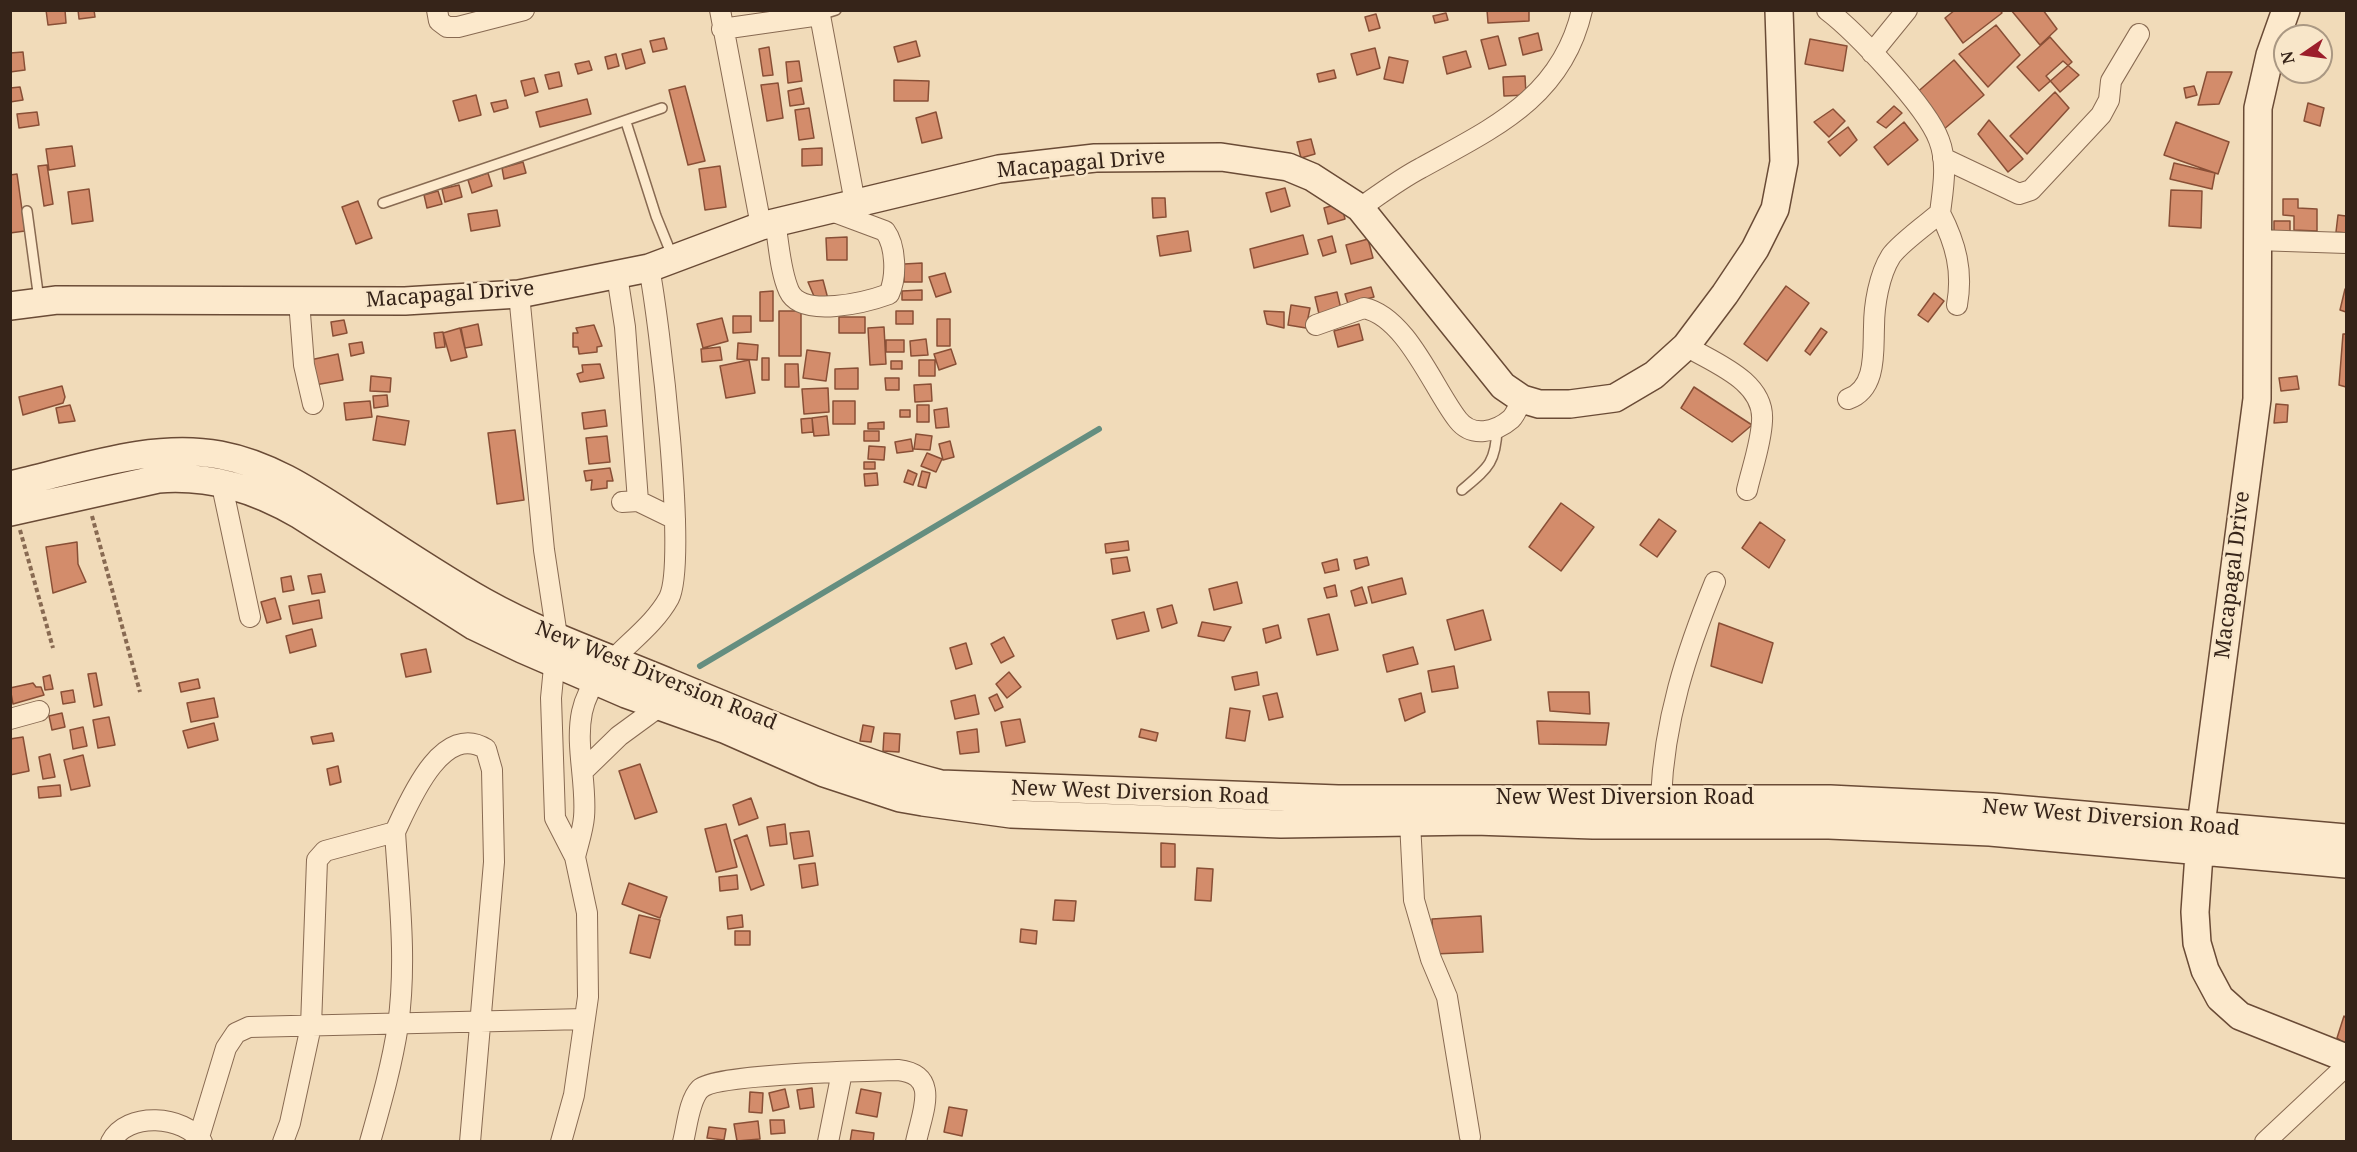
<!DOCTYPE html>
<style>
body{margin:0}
#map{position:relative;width:2357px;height:1152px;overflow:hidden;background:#f1dbb9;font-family:"Noto Serif",serif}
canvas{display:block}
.frame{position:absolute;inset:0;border:12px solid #362419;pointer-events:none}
.north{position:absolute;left:2273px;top:24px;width:60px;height:60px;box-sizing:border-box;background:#f8e6c9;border:2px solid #aa9883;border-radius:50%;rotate:257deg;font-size:16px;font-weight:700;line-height:24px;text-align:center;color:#362419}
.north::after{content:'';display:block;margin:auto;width:21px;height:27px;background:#9c1e2b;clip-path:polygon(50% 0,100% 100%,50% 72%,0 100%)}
</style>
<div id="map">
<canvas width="2357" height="1152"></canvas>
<div class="frame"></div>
<div class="north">N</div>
</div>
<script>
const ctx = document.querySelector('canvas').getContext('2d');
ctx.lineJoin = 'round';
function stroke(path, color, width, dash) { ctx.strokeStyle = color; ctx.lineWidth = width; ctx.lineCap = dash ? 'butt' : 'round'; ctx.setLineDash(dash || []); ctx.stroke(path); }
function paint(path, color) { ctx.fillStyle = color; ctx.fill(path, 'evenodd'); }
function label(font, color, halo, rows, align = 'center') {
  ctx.font = font + ' "Noto Serif",serif'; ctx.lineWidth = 5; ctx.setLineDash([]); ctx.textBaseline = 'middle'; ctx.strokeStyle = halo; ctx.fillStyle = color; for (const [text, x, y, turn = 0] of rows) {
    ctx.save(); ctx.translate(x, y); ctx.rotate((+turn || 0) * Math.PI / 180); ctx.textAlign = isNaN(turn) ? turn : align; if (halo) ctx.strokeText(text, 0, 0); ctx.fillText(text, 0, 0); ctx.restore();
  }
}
stroke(new Path2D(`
 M700 666 1099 429`), '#658e80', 6);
const building = new Path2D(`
 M46 10H65L66 23 48 25Z
 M78 10H94L95 17 79 19Z
 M1487 10H1529V21L1488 23Z
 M1955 10H2000L2002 13 1963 43 1945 18Z
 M2011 10H2043L2057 29 2040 45Z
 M1446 13 1448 20 1435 23 1433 16Z
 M1376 14 1380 28 1369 31 1365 17Z
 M1996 25 2020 55 1988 87 1959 54Z
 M1538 33 1542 50 1523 55 1519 38Z
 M1498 36 1506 65 1489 69 1481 40Z
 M2050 37 2072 62 2039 91 2017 67Z
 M664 38 667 49 653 52 650 41Z
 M1810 39 1847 46 1843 71 1805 64Z
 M916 41 920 56 898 62 894 47Z
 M769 47 773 75 763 76 759 49Z
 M1375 48 1380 68 1357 75 1351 54Z
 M641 49 645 63 626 69 622 54Z
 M1466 51 1471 67 1447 74 1443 57Z
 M23 52 25 70 10 72V53Z
 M616 54 619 66 608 69 605 57Z
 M1389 57 1408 61 1403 83 1384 79Z
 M1954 60 1984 95 1943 130 1914 95Z
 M589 61 592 70 578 74 575 64Z
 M799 61 802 81 788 83 786 62Z
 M2063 61 2079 75 2060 92 2046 76Z
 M1334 70 1336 78 1319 82 1317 74Z
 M559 72 562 86 549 89 545 75Z
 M2207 72H2232L2219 104 2198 105Z
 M1525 76 1526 95 1504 96 1503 77Z
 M534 78 538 92 525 96 521 81Z
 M894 80 929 81 928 101H894Z
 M778 83 783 118 767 121 761 85Z
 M685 86 705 161 688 165 669 90Z
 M2194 86 2197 95 2186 98 2184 88Z
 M20 87 23 100 10 102V88Z
 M801 88 804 104 790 106 788 91Z
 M2055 92 2069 108 2027 154 2010 136Z
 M476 95 481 115 459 121 453 101Z
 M587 99 591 114 540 127 536 112Z
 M506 100 508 108 494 112 491 103Z
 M2308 103 2324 108 2320 126 2304 121Z
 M1894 106 1902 113 1886 128 1877 122Z
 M809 108 814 138 799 140 795 110Z
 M1833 109 1845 121 1829 137 1814 122Z
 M37 112 39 125 19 128 17 114Z
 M936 112 942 138 922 143 916 118Z
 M1989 120 2023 159 2008 172 1978 134Z
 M1904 122 1918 140 1888 165 1874 147Z
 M2176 122 2229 142 2218 174 2164 155Z
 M1848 127 1857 140 1840 156 1828 142Z
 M1311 139 1315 154 1301 158 1297 142Z
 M72 146 75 166 49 170 46 149Z
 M822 148V165L802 166V149Z
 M523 162 526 173 504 179 502 168Z
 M2174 163 2215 173 2212 189 2170 179Z
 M47 165 53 204 44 206 38 166Z
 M720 166 726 207 705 210 699 169Z
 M488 173 492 186 472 193 468 180Z
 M17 174 25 231 10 233V175Z
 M459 185 462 197 445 202 442 189Z
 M1285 188 1290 206 1271 212 1266 193Z
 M89 189 93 221 72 224 68 192Z
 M2171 190 2202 191 2201 228 2169 226Z
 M438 191 442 204 427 208 424 195Z
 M1152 198H1165L1166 217 1153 218Z
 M2283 199H2298V208L2317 209V231L2294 230V216L2283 215Z
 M358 201 372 238 356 244 342 207Z
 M1341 203 1345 219 1328 224 1324 208Z
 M497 210 500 226 471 231 468 214Z
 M2338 215 2346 216V233L2336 232Z
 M2274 221H2290V235H2274Z
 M1188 231 1191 251 1160 256 1157 236Z
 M1303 235 1308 254 1254 268 1250 249Z
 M1332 236 1336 252 1323 256 1318 240Z
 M847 237V260H827L826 238Z
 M1368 239 1373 258 1351 264 1346 245Z
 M922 263V282H904V264Z
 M945 273 951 292 936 297 929 277Z
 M823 280 828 299 816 301 808 282Z
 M1786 286 1809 303 1767 361 1744 344Z
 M1371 287 1374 297 1348 304 1345 294Z
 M2345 289H2346V312L2340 310Z
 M922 290V300H902V291Z
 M773 291V321H760V292Z
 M1337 292 1341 309 1319 314 1315 297Z
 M1934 293 1944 301 1928 322 1918 315Z
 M1291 305 1310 308 1306 328 1288 325Z
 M779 311H801V356H779Z
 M896 311H913V324H896Z
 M1264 311 1284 312V328L1267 324Z
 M733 316H751V332L733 333Z
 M839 317H865V333H839Z
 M722 318 728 341 703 348 697 324Z
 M937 319H950V346H937Z
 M344 320 347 333 333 336 331 322Z
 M478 324 482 345 465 348 461 328Z
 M1359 324 1363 340 1338 347 1334 331Z
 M594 325 602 346 597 347V352L579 354 578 347H573V333H578L576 328Z
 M884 327 886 364 870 365 868 328Z
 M460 328 467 357 451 361 443 333Z
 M1821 328 1827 332 1810 355 1805 351Z
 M443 332 445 347 436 348 434 333Z
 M2343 334H2346V387L2339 385Z
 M926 339 928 355 911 356 910 341Z
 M886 340H904V352H886Z
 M362 342 364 353 351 356 349 344Z
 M738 343 758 345 757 360 737 359Z
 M720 347 722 360 702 362 701 349Z
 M951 349 956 364 939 370 934 354Z
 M807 350 830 353 826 381 803 378Z
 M338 354 343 380 315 385 310 360Z
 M762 358H769V380H762Z
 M749 360 755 393 726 398 720 366Z
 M919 360H935V376H919Z
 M891 361H902V369H891Z
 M600 364 604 378 580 382 577 374 583 372 582 365Z
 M785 364H798L799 387H785Z
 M858 368V389H835V369Z
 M371 376 391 378 390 392 370 391Z
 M2297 376 2299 389 2281 391 2279 378Z
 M885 378H899V390H886Z
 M931 384 932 401 915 402 914 385Z
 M62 386 65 397 63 403 23 415 19 397Z
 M1694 387 1752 425 1732 442 1681 408Z
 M828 388 829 412 804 414 802 389Z
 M387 395 388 406 374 408 373 396Z
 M370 401 372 417 346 420 344 403Z
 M833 401H855V424H833Z
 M2276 404 2288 405 2287 422 2274 423Z
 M70 405 75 421 59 423 56 408Z
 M917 405H929V422H917Z
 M947 408 949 427 936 428 934 410Z
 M605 410 607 426 584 429 582 413Z
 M900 410H910V417H900Z
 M377 416 409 421 405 445 373 440Z
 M827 416 829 435 814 436 812 418Z
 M812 418 813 432 802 433 801 419Z
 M884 422V429H868V423Z
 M515 430 524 500 497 504 488 433Z
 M864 431H879V441H864Z
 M916 434 932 436 930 450 914 449Z
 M607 436 610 462 589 464 586 438Z
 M911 439 913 451 897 453 895 442Z
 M950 441 954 457 943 460 939 444Z
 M869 446 885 447 884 460 868 459Z
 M927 453 942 459 936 472 921 466Z
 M864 462H875V469H864Z
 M610 468 613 481H607V488L591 490 592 480 586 481 584 471Z
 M908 470 917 474 913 485 904 482Z
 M922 471 930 473 926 488 918 486Z
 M877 473 878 485 865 486 864 474Z
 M1561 503 1594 527 1561 571 1529 547Z
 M1659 519 1676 531 1657 557 1640 545Z
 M1760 522 1785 540 1769 568 1742 548Z
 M1128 541 1129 550 1106 553 1105 544Z
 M77 542 78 564 86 582 53 593 46 547Z
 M1127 557 1130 571 1113 574 1111 559Z
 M1367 557 1369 565 1356 569 1354 560Z
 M1337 559 1339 570 1325 573 1322 563Z
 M321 574 325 592 312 594 308 576Z
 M291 576 294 590 283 592 281 578Z
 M1402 578 1406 594 1372 603 1368 587Z
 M1237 582 1242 603 1214 610 1209 589Z
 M1335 585 1337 596 1327 598 1324 588Z
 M1362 587 1367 603 1355 606 1351 591Z
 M275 598 281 619 267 623 261 602Z
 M319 600 322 618 293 624 289 606Z
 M1172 605 1177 623 1162 628 1157 609Z
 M1483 610 1491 640 1455 650 1447 620Z
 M1144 612 1149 631 1117 639 1112 620Z
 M1329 614 1338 650 1317 655 1308 619Z
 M1202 622 1231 627 1224 641 1198 636Z
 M1719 623 1773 643 1762 683 1711 666Z
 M1278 625 1281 638 1266 643 1263 629Z
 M312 629 316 646 290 653 286 636Z
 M1004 637 1014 656 1001 663 991 644Z
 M966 643 972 664 956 669 950 648Z
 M1413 647 1418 664 1387 672 1383 655Z
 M426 649 431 672 406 677 401 654Z
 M1454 666 1458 688 1432 692 1428 671Z
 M1009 672 1021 687 1007 698 996 684Z
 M1257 672 1259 685 1235 690 1232 677Z
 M96 673 102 705 94 707 88 674Z
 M50 675 53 689 45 690 43 677Z
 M198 679 200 688 181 692 179 683Z
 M33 683 36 687H41L44 695 13 704 10 688Z
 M73 690 75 702 63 704 61 692Z
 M1548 692H1589L1590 714 1550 711Z
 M1277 693 1283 717 1269 720 1263 696Z
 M1421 693 1425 712 1405 721 1399 699Z
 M997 694 1003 707 995 711 989 698Z
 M975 695 979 714 955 719 951 701Z
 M214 698 218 717 191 722 187 703Z
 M1230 708 1250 711 1245 741 1226 738Z
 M62 713 65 727 52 730 49 716Z
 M109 717 115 745 98 748 93 720Z
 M1020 719 1025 742 1006 746 1001 722Z
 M1537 721 1609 723 1606 745 1539 744Z
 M214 723 218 740 188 748 183 731Z
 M863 725 874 727 871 742 860 741Z
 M83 727 87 746 73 749 70 730Z
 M977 729 979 752 960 754 957 732Z
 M1141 729 1158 733 1156 741 1139 737Z
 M332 733 334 741 313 744 311 737Z
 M884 733 900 734 899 752 883 751Z
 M23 737 29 771 10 775V739Z
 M50 754 55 777 43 779 39 757Z
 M83 755 90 786 71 790 64 760Z
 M640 764 657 812 635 819 619 771Z
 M338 766 341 782 330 785 327 769Z
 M60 785 61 796 39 798 38 787Z
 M751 798 758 818 739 825 733 805Z
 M726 824 737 867 716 872 705 829Z
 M785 824 787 844 770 846 767 827Z
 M809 831 813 856 794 859 790 833Z
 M747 835 764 885 751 890 734 840Z
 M1161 843 1175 844V867H1161Z
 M815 863 818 885 802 888 799 865Z
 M1197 868 1213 869 1211 901 1195 900Z
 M737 875 738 889 720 891 719 877Z
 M629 883 667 897 660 918 622 904Z
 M1055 900 1076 901 1074 921 1053 920Z
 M639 915 660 920 650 958 630 953Z
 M742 915 743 927 728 929 727 917Z
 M1481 916 1483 952 1434 954 1432 919Z
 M1021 929 1037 931 1036 944 1020 942Z
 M735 931H750V945H735Z
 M2344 1016 2346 1018V1044L2337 1038Z
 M812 1088 814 1107 800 1109 797 1090Z
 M785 1089 789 1107 773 1111 769 1093Z
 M861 1089 881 1093 877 1117 856 1113Z
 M750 1092 763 1093 762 1113 749 1112Z
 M949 1107 967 1110 962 1136 944 1132Z
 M770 1120H784L785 1133 771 1134Z
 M758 1121 760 1139 737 1141 734 1124Z
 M709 1127 726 1129 724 1140 707 1138Z
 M852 1130 874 1133 873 1142H850Z`);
paint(building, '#d38c6b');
stroke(building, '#894f36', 1.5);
const lane = new Path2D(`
 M820 15 836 10
 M626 122 656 216 673 258
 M383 203 662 108
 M27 211 39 300
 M1462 490C1488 468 1496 463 1497 428`);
const street = new Path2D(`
 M437 10 439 21 447 27H458L524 10
 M720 10 761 226
 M819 10 855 203
 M1827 10C1856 32 1927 107 1939 140 1948 163 1943 189 1940 213 1928 223 1899 244 1891 256 1879 275 1874 305 1874 327 1873 351 1877 389 1848 399
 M722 29 820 15
 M1872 53 1907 10
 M1943 158 2019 194 2031 190 2101 115 2109 100 2111 81 2139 34
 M1360 208C1380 194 1400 179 1421 168 1493 128 1562 98 1582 10
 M1940 213C1956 244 1963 271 1957 305
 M775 222C779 244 780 271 789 291 802 319 867 302 889 294 897 277 896 246 885 231L826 209
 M2256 240 2346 243
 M617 275 625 327 638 501
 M519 294 544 550 557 636 551 698 555 818 575 857 587 913 588 997 574 1095 561 1142
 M299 301 304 365 313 404
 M1316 325 1364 308C1407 317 1434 390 1458 420 1472 438 1496 432 1511 419 1516 414 1519 405 1522 399
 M1686 346C1714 363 1765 381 1762 421 1761 444 1752 468 1747 490
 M221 481 250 617
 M622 502 638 501 675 519
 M10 719 39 711
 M583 771 619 736 660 706
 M1661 798C1664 721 1686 653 1715 582
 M1410 822 1414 900 1431 959 1447 997 1470 1137
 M575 857C578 844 583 830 584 817 587 783 575 746 582 712 593 661 646 640 669 598 688 561 659 317 649 268
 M199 1137 226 1048 236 1033 249 1027 585 1019
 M111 1142C127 1111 184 1115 202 1142
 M283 1142 290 1123 311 1026 317 860 325 851 395 832C409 802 442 721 486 749L492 770 494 862 470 1142
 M370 1142C381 1103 392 1065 398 1025 407 961 399 896 395 832
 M683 1142C687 1127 689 1100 700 1089 716 1074 868 1071 898 1070 941 1075 922 1112 916 1142
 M828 1142 842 1072
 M2265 1142 2346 1066`);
const secondary = new Path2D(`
 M2286 10 2270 55 2258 108 2257 399 2201 825 2195 912 2197 943 2205 970 2220 998 2240 1016 2346 1058
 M10 306 57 300 405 301 519 294 649 268 761 226 999 169 1095 158 1221 157 1288 167 1312 177 1360 208 1503 386 1522 399 1539 404H1570L1615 398 1654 375 1686 346 1725 294 1755 249 1775 209 1784 162 1779 10
 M10 485C77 470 151 442 220 455 273 465 315 495 360 524 401 551 442 578 484 602 543 635 608 657 670 683 756 718 851 761 941 784L1338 799H1830L1992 807 2346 838
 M10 512 158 479C211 475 255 489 300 515L474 626 522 649 626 694 724 729 824 773 900 798 923 802 1011 814 1281 824 1475 821 1593 825H1829L1990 832 2346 864`);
stroke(lane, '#886a52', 12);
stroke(street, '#886a52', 22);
stroke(secondary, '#6a4b36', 30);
stroke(new Path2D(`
 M92 516 140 692
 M20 530 53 648`), '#886a52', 4, [4.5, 3]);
stroke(lane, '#fce9cc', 9);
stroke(street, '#fce9cc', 20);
stroke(secondary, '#fce9cc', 27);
label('21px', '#362419', '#f8e6c9', [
 ["Macapagal Drive",1081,164,-5],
 ["Macapagal Drive",450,295,-4],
 ["Macapagal Drive",2233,575,-83],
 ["New West Diversion Road",656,676,22],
 ["New West Diversion Road",1140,793,2],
 ["New West Diversion Road",1625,798],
 ["New West Diversion Road",2111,818,5]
]);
</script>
